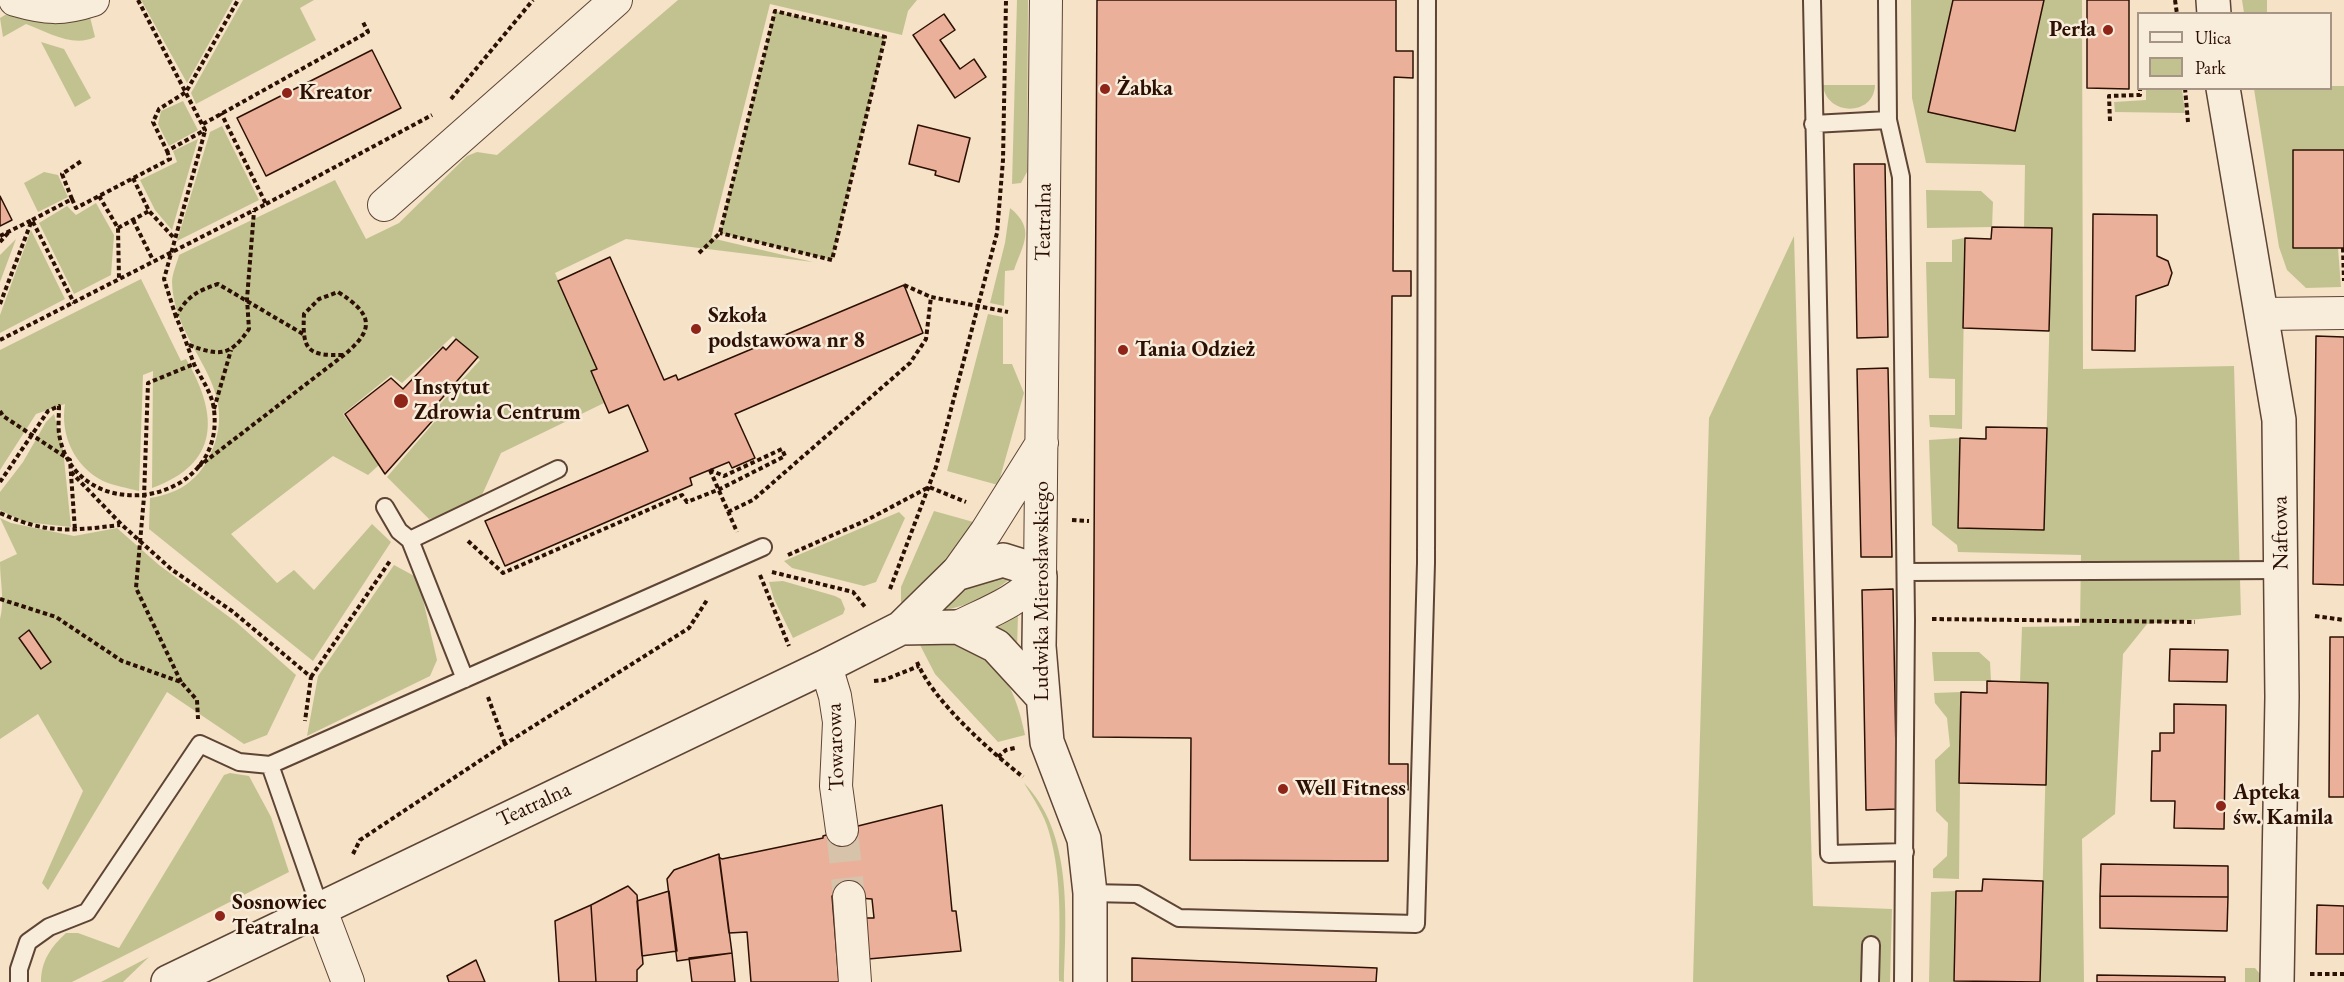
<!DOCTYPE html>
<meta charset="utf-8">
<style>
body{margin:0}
#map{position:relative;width:2344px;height:982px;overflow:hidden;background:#f5e2c7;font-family:"EB Garamond",serif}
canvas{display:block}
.legend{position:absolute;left:2137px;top:12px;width:195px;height:78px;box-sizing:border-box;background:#f8ecdb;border:2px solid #a69485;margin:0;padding:8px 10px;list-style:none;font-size:18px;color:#2c1003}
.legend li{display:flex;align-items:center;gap:12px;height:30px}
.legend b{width:30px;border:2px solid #a69485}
</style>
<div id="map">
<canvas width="2344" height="982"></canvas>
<ul class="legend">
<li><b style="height:8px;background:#f8ecdb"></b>Ulica</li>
<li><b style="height:16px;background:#c2c291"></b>Park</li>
</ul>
</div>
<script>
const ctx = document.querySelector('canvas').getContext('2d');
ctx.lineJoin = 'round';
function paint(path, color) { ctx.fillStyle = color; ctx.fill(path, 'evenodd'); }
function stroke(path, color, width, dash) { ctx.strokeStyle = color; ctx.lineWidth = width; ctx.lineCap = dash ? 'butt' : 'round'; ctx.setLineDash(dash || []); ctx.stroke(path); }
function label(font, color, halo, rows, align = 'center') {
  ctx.font = font + ' "EB Garamond",serif'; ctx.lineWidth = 5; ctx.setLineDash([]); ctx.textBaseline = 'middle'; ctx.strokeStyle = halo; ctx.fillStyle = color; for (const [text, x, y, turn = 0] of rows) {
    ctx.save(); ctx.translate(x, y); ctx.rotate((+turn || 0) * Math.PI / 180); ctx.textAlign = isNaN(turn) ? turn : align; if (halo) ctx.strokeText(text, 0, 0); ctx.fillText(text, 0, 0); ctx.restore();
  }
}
paint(new Path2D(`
 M141 0H233L187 83Z
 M243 0H314L300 8 316 40 196 104 191 93Z
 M678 0H917L908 11 902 35 770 4 711 238 813 262 626 239 555 273 597 368 591 371 604 403 501 453 477 506 429 519 387 477 436 420 432 413 480 360 453 336 402 383 391 375 343 414 379 465 368 475 333 456 231 534 277 583 294 570 314 590 372 524 391 542 313 661 149 529 150 498C175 494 193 484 206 463 249 387 174 352 172 282 172 274 177 263 179 255L335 180 366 239 399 223 467 156 477 152 497 155Z
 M1017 0H1028L1027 172 1021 183 1012 184Z
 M1911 0H1953L1928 111 2044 0H2082L2083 369 2234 366 2241 615 2147 624 2123 654 2115 814 2082 839 2084 982H2040L2048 683 2020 682 2022 627 2080 626 2081 555 1958 552 1957 545 1932 525 1929 440 1960 438 1958 528 2044 530 2052 228H2024L2025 165 1926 163 1912 98Z
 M2242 0H2267V13H2244Z
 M775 11 885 37 832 260 720 233Z
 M10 12 89 13 95 37C73 48 48 32 26 24L3 37 0 18Z
 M41 42 64 49 91 98 75 107Z
 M1823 85H1875C1874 117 1826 116 1823 85Z
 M2331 86H2344V150L2293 151V248H2338L2341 287 2306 288 2287 270 2279 247 2254 89 2330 88Z
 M2146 89H2182L2185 113 2115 112 2114 102 2146 100Z
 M183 101 198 130 169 146 158 124 161 111Z
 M222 126 259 200 177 241 210 132Z
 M198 139 172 230 155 210 140 180 177 162 173 151Z
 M44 172 58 175 68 197 38 212 24 183Z
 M1926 190 1981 191 1993 202 1992 227 1927 228Z
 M96 203 114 235 111 275 74 294 39 223 67 206 76 215Z
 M1010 208C1036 229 1023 244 1014 270L1005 271 1004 306 990 303 1005 243Z
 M31 230 65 299 0 333V315Z
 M1794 236 1813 906 1892 909 1890 982H1693L1709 418Z
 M1965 238 1962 429 1930 427 1929 415H1955V379L1929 378 1926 262H1952V240Z
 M16 239 0 282V255Z
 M141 279 181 361 186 359C219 415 220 464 152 488L153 371 143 375 139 491C128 488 114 486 103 481 74 466 60 435 65 404L36 414 0 470V350Z
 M988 314 1003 317V364H1012L1024 393 998 485 947 471Z
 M54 414 63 449 71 527 24 522 0 510V492L23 462 46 422Z
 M934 511 977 523C960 553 930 586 901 603V587Z
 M899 512 905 518 876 582 864 586 792 568 784 561Z
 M0 518 11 523 74 536 117 528 159 565 236 622 296 675 267 735 244 744 167 692 48 890 42 883 83 791 38 714 0 739V619C5 600 0 582 0 562L17 554Z
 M394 565 418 578 437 660 430 676 307 736 318 676Z
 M994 577 1010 579 982 600 925 616C947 599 967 583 994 577Z
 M783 581 835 596 841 599 845 609 843 614 793 638 774 599 769 582Z
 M1018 614 1017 648 985 624Z
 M956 643C964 646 975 648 982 653 1008 672 1019 705 1025 735L998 742 935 674 920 645Z
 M1932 652H1979L1990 662 1991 681H1934Z
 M1961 692 1959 879 1933 878V869L1947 856 1948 823 1936 811 1935 760 1950 746 1947 718 1935 703 1934 693Z
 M230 773 249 776 271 817 289 872 72 982H41C41 961 51 947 66 933H78L119 948 224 775Z
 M1024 783C1073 833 1066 916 1064 982L1059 981C1059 932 1063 879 1049 832 1044 814 1033 798 1024 783Z
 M1956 891 1954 982H1929L1931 892Z
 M149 957 123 982H101Z
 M2245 968H2255L2260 974V982H2245Z`), '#c2c291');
const building = new Path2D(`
 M1097 0H1396V51H1413V78L1394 77 1393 271H1411V296H1392L1389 764H1408V790H1388V861L1190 860 1191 738 1093 737Z
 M1953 0H2044L2015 131 1928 112Z
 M2087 0H2129V89L2087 88Z
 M944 14 955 30 940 40 960 69 974 59 986 77 955 98 913 35Z
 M372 50 401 108 266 176 237 118Z
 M918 125 970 138 959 182 935 175 936 171 909 164Z
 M2293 150H2344V248H2293Z
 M1854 164H1885L1888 337 1857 338Z
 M0 196 12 220 0 226Z
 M2093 214 2157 215V256L2168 261 2172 273 2168 285 2136 296 2135 351 2092 350Z
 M1992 227 2052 228 2049 331 1963 328 1965 238 1991 239Z
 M610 257 664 380 676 375 678 380 904 285 923 333 735 414 755 458 732 468 729 462 690 478 692 485 505 566 485 521 648 451 628 405 609 413 591 371 597 369 558 281Z
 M2316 336 2344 337V585L2313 584Z
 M456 339 478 357 429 413 435 418 385 474 345 414 391 378 403 389 443 347 446 350Z
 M1888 368 1892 557H1861L1857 369Z
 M1986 427 2047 428 2044 530 1958 528 1960 438 1986 439Z
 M1893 589 1897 809 1866 810 1862 590Z
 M29 630 51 662 41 669 19 638Z
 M2330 637H2344V797H2329Z
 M2170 649 2228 650 2227 682 2169 681Z
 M1987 681 2048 683 2046 785 1959 783 1961 692 1987 693Z
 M2174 704 2226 705 2224 829 2174 828 2175 801H2151L2152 751H2160V733H2174Z
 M942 805 952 911H956L961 951 868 959 865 918H874L872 899 832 896 839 982H751L747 932 729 933 719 857 722 859 823 838V836L842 830Z
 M719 854 732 953 677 961 667 879 674 870Z
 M2101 864 2228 866V897L2100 896Z
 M1983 879 2043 881 2040 982 1954 981 1956 891H1982Z
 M628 886 637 895 643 964 637 970V982H596L591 905Z
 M669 891 677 951 642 956 637 901Z
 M2100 896 2228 897 2227 931 2100 928Z
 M591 905 596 982H559L555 921Z
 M2317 905 2344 906V954H2316Z
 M732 953 735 982H692L689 958Z
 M1132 958 1377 968 1376 982H1132Z
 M476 960 485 982H449L447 976Z
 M2097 975 2225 977V982H2097Z`);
paint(building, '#eab099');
stroke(building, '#2c1003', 1.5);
stroke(new Path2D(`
 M842 830 849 897`), '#d7c2aa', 32, [32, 16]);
const service = new Path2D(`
 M1812 0 1829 854 1905 852
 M1887 0 1888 120 1901 177 1906 620 1903 982
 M1813 124 1888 120
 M385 507 399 531 410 540
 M1906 572 2281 570
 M465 679 410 540 558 469
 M270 765 320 908
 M1090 893 1137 894 1179 918 1416 924 1426 563 1427 0
 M19 982V969L28 942 49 927 87 912 200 744 239 762 270 765 763 547
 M1870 982 1871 945`);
const minor = new Path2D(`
 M15 0C46 9 62 10 93 0
 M384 205 616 0
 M2261 314 2344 313
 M956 574 986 532 1042 443
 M958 627C988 612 1018 602 1040 576L1046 0
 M826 666 835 696 839 722 836 786 842 830
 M849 897 855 982
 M320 908 348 982`);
const tertiary = new Path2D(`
 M2213 0 2214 14
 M2223 88 2279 420 2282 697 2277 982
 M901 628 958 627 996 646 1041 695
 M168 982 826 666 901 628 956 574 1003 560 1019 565 1040 576 1039 646 1047 742 1084 839 1090 893V982`);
stroke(service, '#5e4434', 20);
stroke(minor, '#5e4434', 34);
stroke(tertiary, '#5e4434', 36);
stroke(new Path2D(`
 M138 0 205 130 167 151 153 122 159 109 186 92 238 0
 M2175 0 2177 14
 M2185 88 2188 122
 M451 99 533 0
 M2110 121 2109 96 2140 95V88
 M203 124 368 32 362 20
 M133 178 149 211 174 238
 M99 196 118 228 119 278
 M72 199 76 208 170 159 167 151
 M266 204 432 115
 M133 220 153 260
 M118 228 149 211
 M0 236 32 220 74 303
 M0 242 8 233
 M2343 248 2344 281
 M699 253 720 233 775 11 885 37 832 260 720 233
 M904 285 931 297
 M0 304 32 220 72 199 62 174 83 160
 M176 317 164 279 205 131
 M0 340 266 204 221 113
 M189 345C219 356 230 357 249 329L247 299 254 211
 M214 409 231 350
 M0 411 3 416 70 460 75 530
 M198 467 344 355C377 328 371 313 338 292L319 299 304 314C302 351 308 356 344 355
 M710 470 737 532
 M71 472 121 524 171 569 232 611 311 677 305 721
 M0 482 48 411 59 406C59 415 58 425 59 434 75 529 226 508 214 410 212 392 201 379 194 364 188 348 183 332 176 317 186 297 197 291 218 284L303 334
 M728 512 753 500 910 363 926 339 931 297 1008 312
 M0 513C46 534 71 531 120 525
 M1072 520 1089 521
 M468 541 503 573 682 495 687 502 720 489 785 456 782 449 724 476 710 470
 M788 555 867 520 929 487 966 502
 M772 572 853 592 866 608
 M760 575 789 646
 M890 589 936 467 997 233 1003 160 1006 0
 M0 599 56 617 122 661 181 682 197 700 198 719
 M2315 616 2344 620
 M1932 619 2195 622
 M917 662C934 702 989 750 1023 777
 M311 677 390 561
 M874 681 884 680 919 666
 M181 682 136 588 144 497 148 383 194 364
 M488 697 505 744
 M998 757 1006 750 1015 748
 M353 854 360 840 505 744 689 628 707 600
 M2310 974H2344`), '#2c1003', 4, [4.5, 3]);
stroke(service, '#f8ecdb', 16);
stroke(minor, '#f8ecdb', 32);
stroke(tertiary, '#f8ecdb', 33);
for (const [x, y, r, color] of [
 [2108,30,6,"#8f2418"],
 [1105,89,6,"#8f2418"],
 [287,93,6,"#8f2418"],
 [696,329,6,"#8f2418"],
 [1123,350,6,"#8f2418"],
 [401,401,8,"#8f2418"],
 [1283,789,6,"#8f2418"],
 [2221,806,6,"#8f2418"],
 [220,916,6,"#8f2418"]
]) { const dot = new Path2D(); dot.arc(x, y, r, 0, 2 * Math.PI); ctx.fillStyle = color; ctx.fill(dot); stroke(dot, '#f8ecdb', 2); }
label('bold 22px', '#2c1003', '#f8ecdb', [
 ["Perła",2096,30,"right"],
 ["Żabka",1117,89],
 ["Kreator",299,93],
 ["Szkoła",708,316],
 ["podstawowa nr 8",708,341],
 ["Tania Odzież",1135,350],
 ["Instytut",414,388],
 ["Zdrowia Centrum",414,413],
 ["Well Fitness",1295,789],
 ["Apteka",2233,793],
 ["św. Kamila",2233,818],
 ["Sosnowiec",232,903],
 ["Teatralna",232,928]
], 'left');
label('22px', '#2c1003', '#f8ecdb', [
 ["Teatralna",1044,222,-89],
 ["Naftowa",2281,533,-91],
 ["Ludwika Mierosławskiego",1042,591,-90],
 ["Towarowa",836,747,-92],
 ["Teatralna",534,805,-25]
]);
</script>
